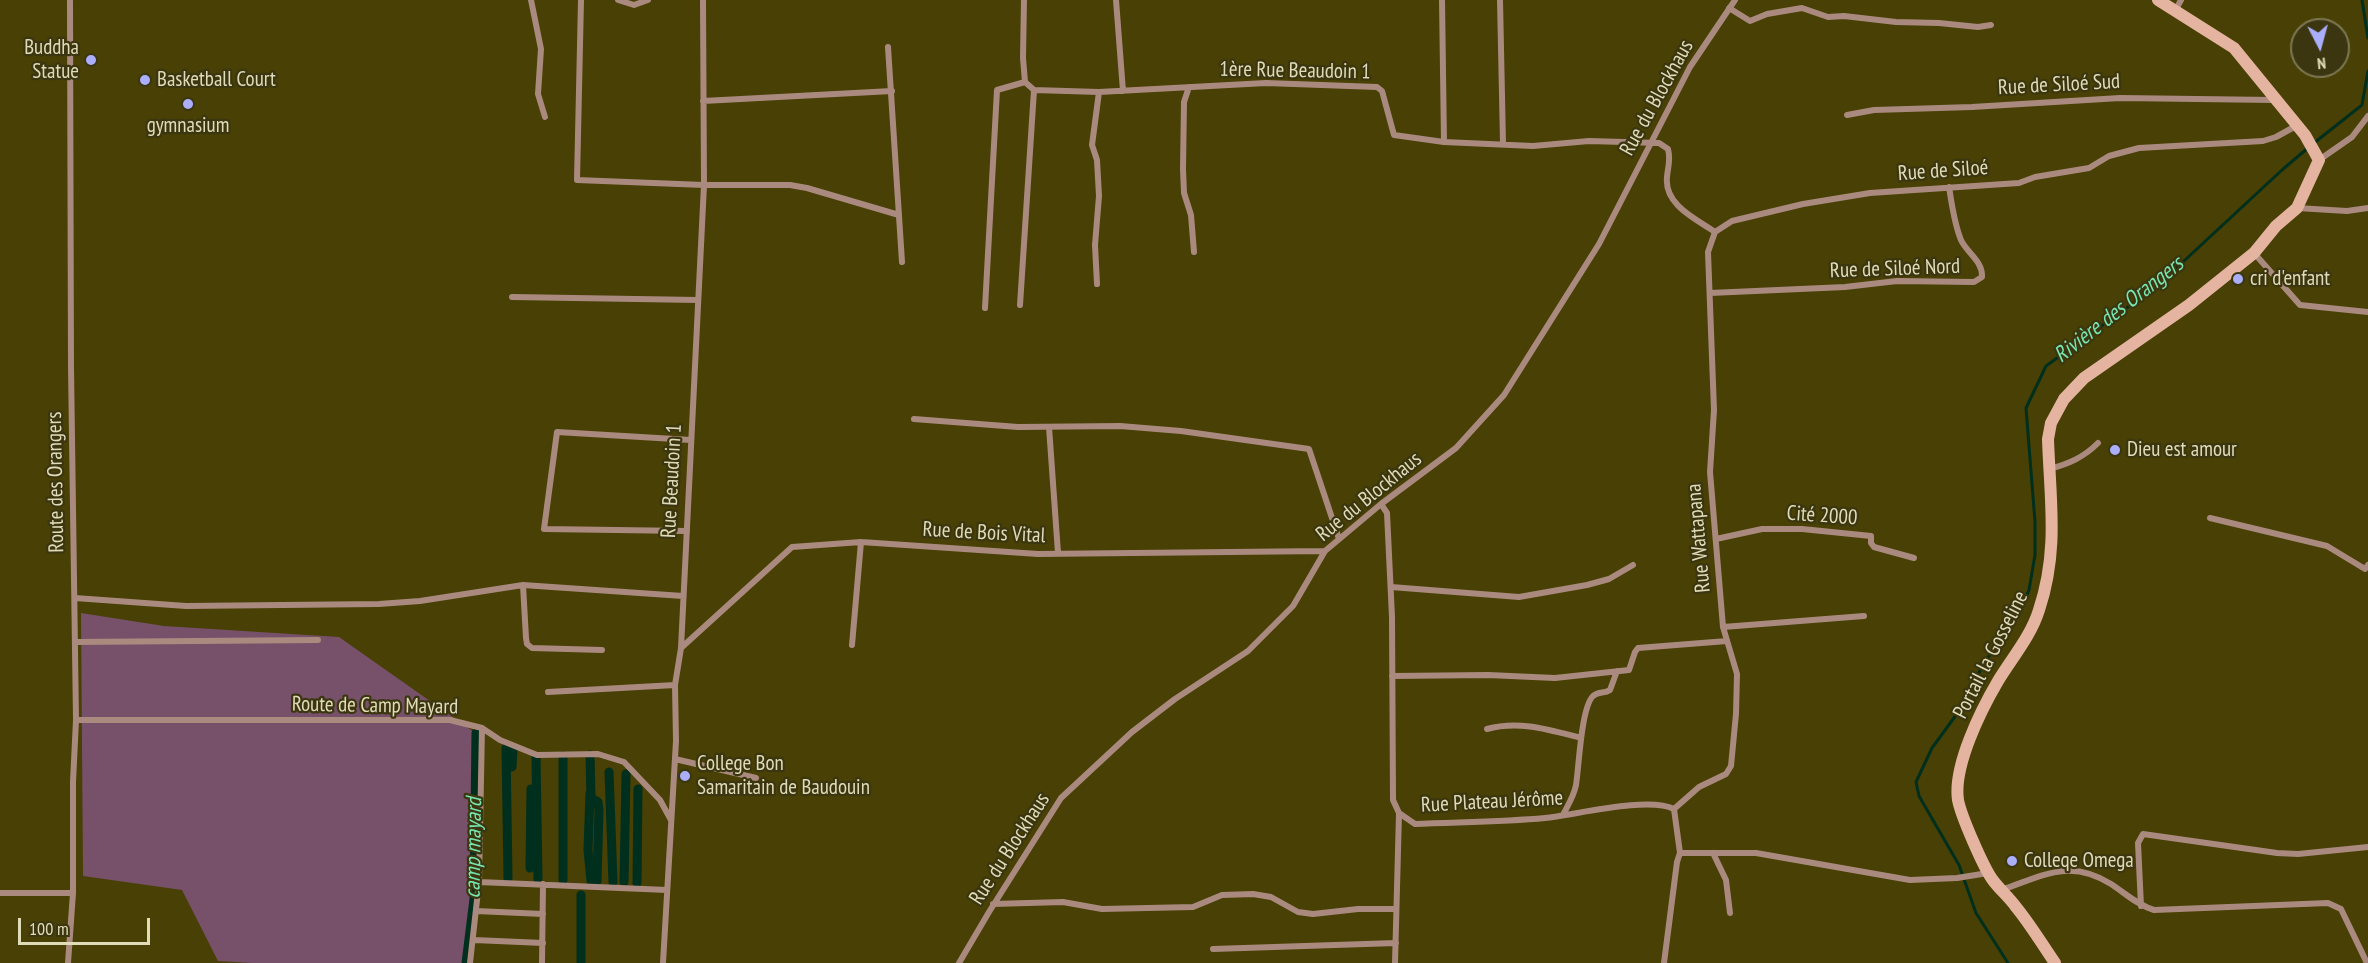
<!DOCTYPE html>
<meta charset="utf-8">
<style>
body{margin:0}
#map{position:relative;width:2368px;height:963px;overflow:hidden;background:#484004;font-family:"PT Sans Narrow",sans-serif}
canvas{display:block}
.north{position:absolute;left:2290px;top:18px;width:60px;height:60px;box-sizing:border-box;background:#3b3610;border:2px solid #7d7853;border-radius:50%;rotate:174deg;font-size:16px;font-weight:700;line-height:24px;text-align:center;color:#e0dbb8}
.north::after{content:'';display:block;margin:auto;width:21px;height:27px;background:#abaffb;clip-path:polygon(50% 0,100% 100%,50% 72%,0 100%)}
.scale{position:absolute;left:18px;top:918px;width:132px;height:27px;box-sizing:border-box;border:3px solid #e0dbb8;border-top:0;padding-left:8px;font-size:18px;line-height:21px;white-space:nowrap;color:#e0dbb8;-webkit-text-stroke:4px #3b3610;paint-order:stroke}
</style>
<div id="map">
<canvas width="2368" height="963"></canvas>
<div class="north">N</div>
<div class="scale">100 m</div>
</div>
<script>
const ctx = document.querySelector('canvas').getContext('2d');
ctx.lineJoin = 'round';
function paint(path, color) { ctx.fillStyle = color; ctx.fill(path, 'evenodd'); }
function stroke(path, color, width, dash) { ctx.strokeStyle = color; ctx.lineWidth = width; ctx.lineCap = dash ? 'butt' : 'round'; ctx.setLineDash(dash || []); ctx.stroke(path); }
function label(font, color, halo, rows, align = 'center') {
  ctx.font = font + ' "PT Sans Narrow",sans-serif'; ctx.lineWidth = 4.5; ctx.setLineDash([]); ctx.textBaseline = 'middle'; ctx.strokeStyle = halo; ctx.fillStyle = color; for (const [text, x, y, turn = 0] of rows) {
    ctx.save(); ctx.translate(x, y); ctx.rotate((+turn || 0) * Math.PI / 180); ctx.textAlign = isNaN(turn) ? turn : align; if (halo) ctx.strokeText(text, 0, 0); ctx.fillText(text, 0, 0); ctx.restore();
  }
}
paint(new Path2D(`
 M81 613 164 626 339 637 474 732 473 881 466 963H252L218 961 182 890 83 876Z`), '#775069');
stroke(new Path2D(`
 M2362 0 2368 38
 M2314 143 2362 105 2368 71
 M2008 963 1976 913 1959 865 1919 796 1916 782 1932 748 1959 711 1983 665 2021 609 2029 590 2035 555V522L2026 408 2046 366 2157 286 2282 170 2309 147`), '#012f1d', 3);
stroke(new Path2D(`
 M506 748 508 878
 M590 755 591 798 598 802 599 810 597 881
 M563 756V880
 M536 757 538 879
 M512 767 513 750
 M609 772 613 882
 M590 793 588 850 591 881
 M530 868 531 789
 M624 882 626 774
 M637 883 638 789
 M466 963 474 899 476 733
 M581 963V895`), '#012f1d', 9);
stroke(new Path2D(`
 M531 0 541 49 538 94 545 117
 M581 0 577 180 704 185H790L807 188 899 215
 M618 0 634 5 648 0
 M1024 0 1023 58 1025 82 1034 90 1099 92 1266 83 1377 87 1382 91 1394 135 1444 142 1533 146 1589 141 1659 143 1668 149C1671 160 1668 166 1667 177 1664 205 1696 219 1715 232
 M1116 0 1123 91
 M1442 0 1444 142
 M1500 0 1503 143
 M1729 8 1750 21 1767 14 1802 8 1828 17 1844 16 1896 22 1939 23 1978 27 1991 25
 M2175 11 2181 0
 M888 47 902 262
 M1189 87 1184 102 1183 169 1184 193 1191 215 1194 252
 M703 101 892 91
 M1847 115 1874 110 1972 107 2120 98 2274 100
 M2319 160 2352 137 2368 116
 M2297 208 2347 211 2368 208
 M2254 253 2300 305 2368 312
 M1097 284 1095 245 1099 196 1097 160 1092 145 1099 92
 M1710 293 1845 287 1897 281 1974 282 1982 277C1983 261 1967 253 1961 240 1954 223 1952 205 1949 187
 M512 297 698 300
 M1020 305 1034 90
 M985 308 997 90 1025 82
 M914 419 1018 427 1120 426 1181 431 1309 449 1339 539
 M1049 427 1058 553
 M2049 469C2069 464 2084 457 2098 443
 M1381 504 1387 513 1392 617 1393 800 1399 813 1415 824C1458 822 1502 822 1545 818 1575 815 1648 796 1674 809L1680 853 1677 862 1664 963
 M2210 518 2327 546 2365 569 2368 565
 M687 531 544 529 557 432 691 440
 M1716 539 1762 529H1802L1871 536V543L1874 547 1914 558
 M523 585 526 638 527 644 532 648 602 650
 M1391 587 1519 597 1587 585 1609 579 1633 565
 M75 598 186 606 379 604 420 601 523 585 683 596
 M1723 627 1864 616
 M75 642 318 640
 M852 645 861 542
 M681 648 792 547 861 542 1038 554 1325 551
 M1392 676 1488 675 1555 678 1629 670 1635 652 1638 648 1727 641
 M548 692 675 685
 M76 720H450L482 728 500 740 537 755 598 754 624 762 660 800 671 820
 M1487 729C1519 720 1550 730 1581 738
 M675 759 756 778
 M1674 809 1699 787 1726 774 1731 766 1736 714 1737 674 1723 627 1710 472 1714 410 1708 252 1715 232 1732 221 1803 204 1870 193 2019 183 2035 177 2089 168 2109 156 2139 148 2263 141 2276 137 2296 126
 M1563 815C1568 805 1574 796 1576 785 1579 767 1581 708 1593 696 1599 691 1604 694 1610 690L1617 671
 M1680 853H1756L1910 880 1957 878 1988 873
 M1713 853 1726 880 1730 913
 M479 882 667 890
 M2001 890C2043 876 2069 858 2111 884 2125 893 2137 905 2154 910L2328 903 2341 909 2367 963
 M0 893H73
 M993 904 1063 902 1102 909 1193 907 1222 895 1253 894 1271 897 1298 912 1313 914 1358 909H1396
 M2141 906 2138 843 2143 834 2277 853 2298 854 2368 847
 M476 911 543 914
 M474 940 543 943
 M1213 949 1396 943
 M68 963 73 893V782L76 720 71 367 70 0
 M470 963 479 882 482 728
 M542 963 543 884
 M663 963 676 741 675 685 681 648 704 185 703 0
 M959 963 989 912 1061 798 1132 732 1175 699 1248 651 1293 606 1325 551 1381 504 1456 448 1504 395 1599 244 1690 67 1735 0
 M1395 963 1399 813`), '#aa8a7f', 6);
stroke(new Path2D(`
 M2055 963C2042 944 2030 924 2016 907 2009 897 1999 889 1992 879 1983 866 1961 816 1958 800 1953 766 1981 710 1998 681 2012 658 2031 636 2039 610 2059 550 2050 500 2048 439L2051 423 2064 399 2084 378 2189 305 2254 253 2276 226 2297 208 2319 160 2305 135 2234 48 2158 0`), '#e5b4a1', 12);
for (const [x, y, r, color] of [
 [91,60,6,"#abaffb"],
 [145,80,6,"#abaffb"],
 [188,104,6,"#abaffb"],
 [2238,279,6,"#abaffb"],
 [2115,450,6,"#abaffb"],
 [685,776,6,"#abaffb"],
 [2012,861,6,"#abaffb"]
]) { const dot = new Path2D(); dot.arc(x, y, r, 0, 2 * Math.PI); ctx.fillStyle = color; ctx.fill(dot); stroke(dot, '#3b3610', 2); }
label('21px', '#e0dbb8', '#3b3610', [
 ["Buddha",79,48,"right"],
 ["Statue",79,72,"right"],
 ["Basketball Court",157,80],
 ["gymnasium",188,126,"center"],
 ["cri d'enfant",2250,279],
 ["Dieu est amour",2127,450],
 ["College Bon",697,764],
 ["Samaritain de Baudouin",697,788],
 ["Colleqe Omega",2024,861]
], 'left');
label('21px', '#e0dbb8', '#3b3610', [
 ["1ère Rue Beaudoin 1",1295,71,1],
 ["Rue de Siloé Sud",2059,85,-3],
 ["Rue du Blockhaus",1657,98,-61],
 ["Rue de Siloé",1943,171,-4],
 ["Rue de Siloé Nord",1895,269,-2],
 ["Rue Beaudoin 1",672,481,-87],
 ["Route des Orangers",56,482,-91],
 ["Rue du Blockhaus",1369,497,-39],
 ["Cité 2000",1822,516,4],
 ["Rue de Bois Vital",984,533,3],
 ["Rue Wattapana",1699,538,-95],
 ["Portail la Gosseline",1991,655,-63],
 ["Route de Camp Mayard",375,706,1],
 ["Rue Plateau Jérôme",1492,802,-3],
 ["Rue du Blockhaus",1010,849,-57]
]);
label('italic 22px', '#77e6b1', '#3b3610', [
 ["Rivière des Orangers",2119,310,-38],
 ["camp mayard",474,848,-89]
]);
</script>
